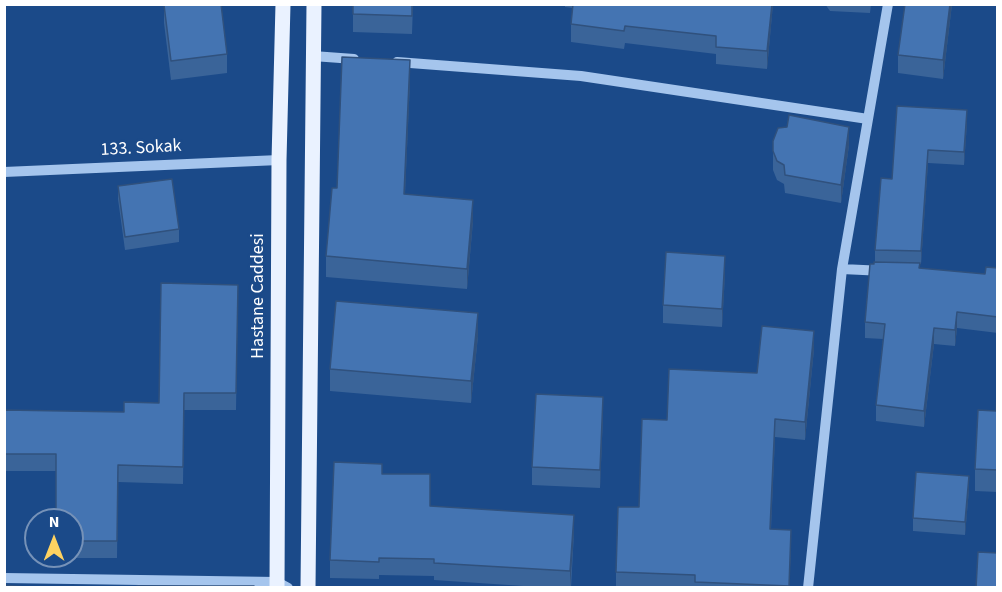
<!DOCTYPE html>
<style>
body{margin:0}
#map{position:relative;width:1002px;height:592px;overflow:hidden;background:#1b4a89;font-family:"Source Sans 3",sans-serif}
canvas{display:block}
.frame{position:absolute;inset:0;border:6px solid #fff;pointer-events:none}
.north{position:absolute;left:24px;top:508px;width:60px;height:60px;box-sizing:border-box;background:#1b4a89;border:2px solid #7692b8;border-radius:50%;rotate:0deg;font-size:16px;font-weight:700;line-height:24px;text-align:center;color:#fff}
.north::after{content:'';display:block;margin:auto;width:21px;height:27px;background:#fed261;clip-path:polygon(50% 0,100% 100%,50% 72%,0 100%)}
</style>
<div id="map">
<canvas width="1002" height="592"></canvas>
<div class="frame"></div>
<div class="north">N</div>
</div>
<script>
const ctx = document.querySelector('canvas').getContext('2d');
ctx.lineJoin = 'round';
function stroke(path, color, width, dash) { ctx.strokeStyle = color; ctx.lineWidth = width; ctx.lineCap = dash ? 'butt' : 'round'; ctx.setLineDash(dash || []); ctx.stroke(path); }
function paint(path, color) { ctx.fillStyle = color; ctx.fill(path, 'evenodd'); }
function label(font, color, halo, rows, align = 'center') {
  ctx.font = font + ' "Source Sans 3",sans-serif'; ctx.lineWidth = 5; ctx.setLineDash([]); ctx.textBaseline = 'middle'; ctx.strokeStyle = halo; ctx.fillStyle = color; for (const [text, x, y, turn = 0] of rows) {
    ctx.save(); ctx.translate(x, y); ctx.rotate((+turn || 0) * Math.PI / 180); ctx.textAlign = isNaN(turn) ? turn : align; if (halo) ctx.strokeText(text, 0, 0); ctx.fillText(text, 0, 0); ctx.restore();
  }
}
stroke(new Path2D(`
 M313 56 354 59
 M397 62 581 76 868 119
 M4 172 279 160
 M842 269 884 271
 M4 578 277 582 288 588
 M808 588 842 269 888 4`), '#a5c5ed', 10);
stroke(new Path2D(`
 M277 588 279 160 283 4
 M308 588 314 4`), '#eaf2ff', 15);
paint(new Path2D(`
 M353 4H413L412 34 353 32Z
 M565 4H773L767 69 716 64V54L625 43 624 49 571 42V24L573 8 565 7Z
 M825 4H871L870 13 830 11Z
 M905 4H952L943 79 898 73V55Z
 M164 5 227 54V73L171 80 164 23Z
 M410 81 405 194 473 221 467 289 326 277V256L337 188Z
 M897 106 967 123 964 165 928 163 921 264H920V268L985 274 998 268V333L957 328 955 346 934 344 924 427 876 421V405L883 339 865 338V322L874 264 875 262V250L892 179Z
 M773 141 849 145 841 203 785 193 784 184 777 180 773 170Z
 M118 186 179 229V242L125 250 118 199Z
 M725 274 722 327 663 323V305Z
 M238 285 236 410H184L183 484 118 482 117 558H55V556H72V520L56 471H4V410L124 412 159 403Z
 M478 336 471 403 330 391V369Z
 M814 349 805 440 775 437 771 529 791 548 789 588H616V572L639 507 667 420 757 373Z
 M998 394V492L975 491V469L996 411Z
 M603 415 600 488 532 485V467Z
 M382 474 430 506 574 532 571 588H553L434 580V576L379 575V579L330 578V560Z
 M969 489 965 535 913 531V518Z`), '#3a6499');
paint(new Path2D(`
 M772 4H773L767 69V51Z
 M950 4H952L943 79V60Z
 M410 60V81L404 215V194Z
 M967 110V123L964 165V152Z
 M849 127V145L841 203V185Z
 M928 150V163L921 264V251Z
 M473 200V221L467 289V269Z
 M725 256V274L722 327V309Z
 M957 312V328L955 346V330Z
 M478 313V336L471 403V381Z
 M934 328V344L924 427V411Z
 M814 331V349L805 440V422Z
 M603 397V415L600 488V470Z
 M775 419V437L770 547V529Z
 M969 476V489L965 535V522Z
 M574 515V532L570 588V571Z
 M791 530V548L789 588Z`), '#30517d');
const building = new Path2D(`
 M221 4 227 54 171 61 164 5Z
 M353 4H412V16L353 14Z
 M573 4H772L767 51 716 47V36L625 26 624 31 571 24Z
 M905 4H950L943 60 898 55Z
 M342 57 410 60 404 194 473 200 467 269 326 256 332 188H337Z
 M897 106 967 110 964 152 928 150 921 251 875 250 881 178 892 179Z
 M789 115 849 127 841 185 785 175 784 165 777 161 773 151V141L778 128 787 127Z
 M172 179 179 229 125 237 118 186Z
 M666 252 725 256 722 309 663 305Z
 M874 262 920 263 919 268 985 274 986 267 998 268V317L957 312 955 330 934 328 924 411 876 405 885 324 865 322 870 264H874Z
 M161 283 238 285 236 393H184L183 467 118 465 117 541H72V520H56V454H4V410L124 412V402L159 403Z
 M336 301 478 313 471 381 330 369Z
 M762 326 814 331 805 422 775 419 770 529 791 530 789 586 695 582V575L616 572 618 507H639L642 419 667 420 669 369 757 373Z
 M536 394 603 397 600 470 532 467Z
 M997 394 998 470 975 469 978 410 996 411Z
 M334 462 382 464V474H430V506L574 515 570 571 434 563V559L379 558V562L330 560Z
 M916 472 969 476 965 522 913 518Z
 M978 552 998 553V588H976Z
 M4 585 37 588H4Z
 M137 586H254V588H137Z`);
paint(building, '#4474b2');
stroke(building, '#30517d', 1.5);
label('18px', '#fff', '#1b4a89', [
 ["133. Sokak",141,149,-3],
 ["Hastane Caddesi",259,296,-90]
]);
</script>
